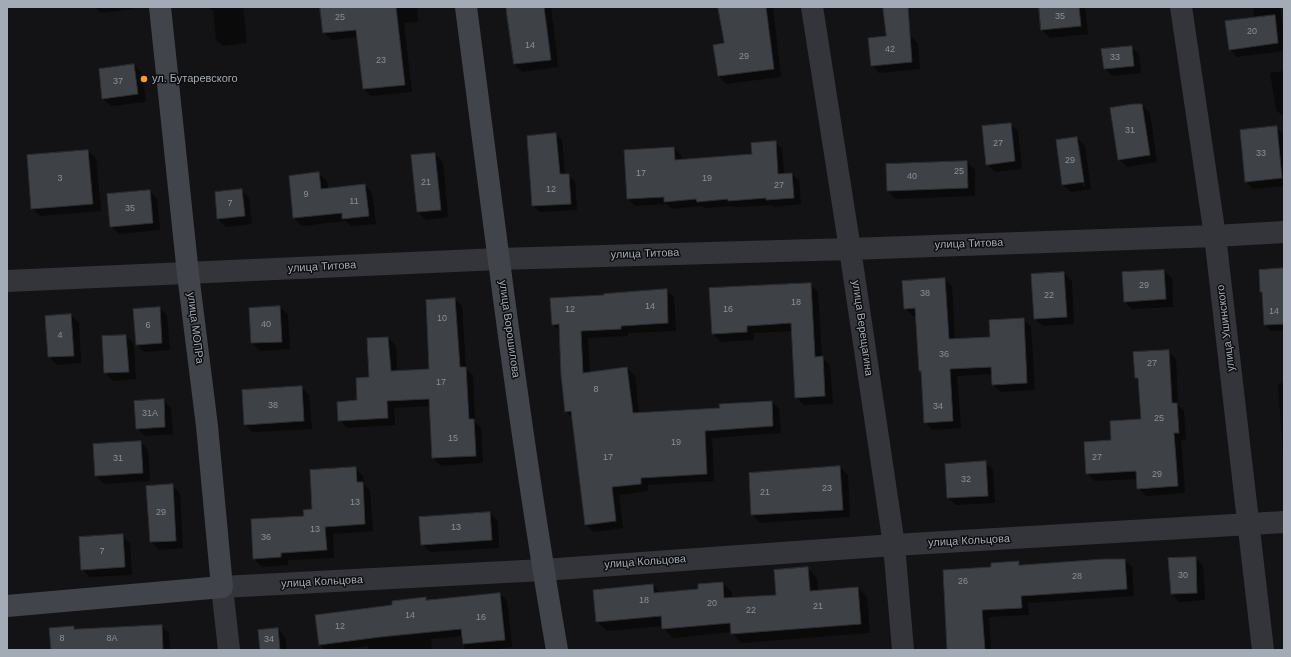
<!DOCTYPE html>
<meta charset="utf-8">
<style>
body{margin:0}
#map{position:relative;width:1291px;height:657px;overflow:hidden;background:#131315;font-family:Helvetica,sans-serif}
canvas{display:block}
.frame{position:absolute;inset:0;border:8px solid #a3abb7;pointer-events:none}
</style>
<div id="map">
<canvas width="1291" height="657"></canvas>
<div class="frame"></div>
</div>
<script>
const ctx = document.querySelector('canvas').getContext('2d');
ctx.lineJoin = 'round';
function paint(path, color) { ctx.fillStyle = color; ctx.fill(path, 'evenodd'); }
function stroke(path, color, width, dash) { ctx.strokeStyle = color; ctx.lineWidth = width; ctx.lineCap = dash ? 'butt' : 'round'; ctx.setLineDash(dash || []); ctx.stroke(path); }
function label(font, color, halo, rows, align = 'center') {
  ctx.font = font + ' Helvetica,sans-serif'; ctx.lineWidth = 3; ctx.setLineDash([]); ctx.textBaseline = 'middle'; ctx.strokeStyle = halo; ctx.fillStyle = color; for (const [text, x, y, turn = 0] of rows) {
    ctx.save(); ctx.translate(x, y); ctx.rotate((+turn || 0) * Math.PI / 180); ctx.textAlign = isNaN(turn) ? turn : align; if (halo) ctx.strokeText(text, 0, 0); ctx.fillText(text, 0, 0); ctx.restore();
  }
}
paint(new Path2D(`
 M95 7H132L133 9 100 13Z
 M208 7H243L247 43 223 46 216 40 213 10H211Z
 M321 7H417L418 22 404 23 412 92 371 96 363 89 358 37 332 40 324 33Z
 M504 7H551L558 67 522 72 514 64 508 15 505 12Z
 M719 7H773L781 77 726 84 719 76 715 46 725 44Z
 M1040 7H1084L1085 8 1088 34 1050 38 1042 30Z
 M1253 7H1280L1284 37V51L1237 57 1230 49 1254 18Z
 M910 35 918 43 920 69 879 73 872 65Z
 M1131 47 1139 54 1141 73 1113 76 1105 69Z
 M134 65 142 73 146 102 111 106 103 99Z
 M1284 71V117L1276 110 1270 73Z
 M1142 105 1150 113 1157 162 1127 167 1119 159Z
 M1010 124 1018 131 1022 169 995 172 987 164Z
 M1276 127 1284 135V186L1253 189 1246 181Z
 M556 134 562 140 565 175H568L575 181 577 210 540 212 533 206 528 137Z
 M1077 138 1085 146 1091 189 1071 192 1063 185ZM1078 146H1080L1085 187H1083Z
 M775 142 782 149 784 174H792L799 181 801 204 774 207 772 205 736 207 734 206 705 208 702 206 672 209 667 204 635 206 628 199 674 148 681 155V160L753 155Z
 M88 151 96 158 101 211 40 216 32 209Z
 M435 154 443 162 448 217 426 220 418 212Z
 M967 162 975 170V196L895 199 888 191Z
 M319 174 327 181 328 189 365 185 372 193 376 224 351 226 346 221 302 226 294 218Z
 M241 190 249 198 252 224 226 227 218 219 216 193Z
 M150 191 157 199 160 230 119 234 111 226Z
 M1284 269V330L1271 331 1265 325 1263 294 1261 291Z
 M1164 271 1172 278 1173 307 1132 309 1125 302Z
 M1064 273 1072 281 1074 324 1043 326 1035 319Z
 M945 279 952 287 955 340 991 338 1023 319 1031 327 1035 390 1001 392 993 385 992 374 957 376 961 428 933 430 925 423 917 316H913L905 308Z
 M810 284 818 292 822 357 830 365 833 404 804 405 796 397 793 331 754 333V340L721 342 713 334Z
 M666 290 674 297 676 331 628 333V336L588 338 590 373 627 368 635 376 639 414 721 409 772 402 779 409 781 433 712 438 714 481 648 485V491L619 495 623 528 594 532 586 525 573 418 566 412 560 332 553 324 605 296Z
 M455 299 462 306 466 369 473 375 475 422 481 428 483 463 441 466 433 458 430 406 394 408 395 425 347 428 339 420 358 401 371 378 388 338 396 346 397 372 430 370Z
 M280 307 288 315 290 349 260 351 252 343Z
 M160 308 167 316 170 350 144 352 137 344Z
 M71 315 79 323 81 363 57 365 49 357Z
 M126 336 134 344 136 379 113 381 105 373 103 337Z
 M1168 351 1176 359 1178 405 1184 411 1186 440H1181L1185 493 1146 496 1138 488V479L1095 481 1087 474 1085 443 1113 441 1142 420 1139 381 1136 377Z
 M1284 383V470L1278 384Z
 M301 387 309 395 312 429 252 432 245 424Z
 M163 400 171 408 173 434 145 436 137 428Z
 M140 442 148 450 150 481 104 484 96 476Z
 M985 462 993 470 995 503 956 505 948 498Z
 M840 467 848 475 850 517 760 523 752 515Z
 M355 468 363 476 364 484 370 491 373 531 333 534 334 558 288 560V565L262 567 254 559 252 520 305 516Z
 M172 485 180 493 183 548 159 550 151 542 147 487Z
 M490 513 498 521 499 548 430 552 422 544Z
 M122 535 130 543 132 575 90 577 82 569Z
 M1195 558 1203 565 1205 600 1179 602 1172 594Z
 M1125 560 1132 567 1134 596 1028 603 1029 615 989 617 991 650H948L992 568 1019 562 1022 566Z
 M807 568 817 578 818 591 858 588 867 597 870 633 741 643 732 632 673 638 663 628V626L607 631 597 622 653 585 661 594 699 590 723 583 732 593V598L777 596Z
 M500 594 507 601 512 647 502 648V650H465L463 636 431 639 432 650H369L368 646 341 650H326L320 645 393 606 425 598 428 601Z
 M161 626 169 633 170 650H52L73 627 76 630Z
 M278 629 285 637 287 650H261Z`), '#0007');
const building = new Path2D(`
 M320 7H396L405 85 363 89 356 30 323 33Z
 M506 7H544L551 60 514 64Z
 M718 7H766L774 69 718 76 713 45 724 43Z
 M883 7H908L912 62 871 66 868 38 886 36Z
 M1039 7H1079L1081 26 1041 30Z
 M1275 15 1278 43 1229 50 1225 21Z
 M1132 46 1134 66 1104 69 1101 49Z
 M134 64 138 94 102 99 99 69Z
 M1133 104H1142L1150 155 1118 160 1110 108Z
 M1011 123 1015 161 986 165 982 126Z
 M1277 126 1282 178 1245 182 1240 130Z
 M556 133 560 174H569L571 204 532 206 527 136Z
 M1077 137 1084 182 1062 185 1056 140Z
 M776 141 778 174 792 173 794 198 766 200V198L728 201V199L697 202 696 199 664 202V197L627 199 624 150 674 147 675 160 752 154 751 143Z
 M88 150 93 204 31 209 27 155Z
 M435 153 441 210 417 212 411 155Z
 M967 161 968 188 887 191 886 164Z
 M319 172 321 189 365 184 369 216 342 219V213L293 218 289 176Z
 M242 189 245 216 217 219 215 192Z
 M150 190 153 223 110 227 107 194Z
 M1284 268V324L1264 325 1262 292H1260L1259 270Z
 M1164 270 1166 299 1124 302 1122 272Z
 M1064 272 1067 317 1034 319 1031 274Z
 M945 278 949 339 990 337 989 320 1024 318 1027 383 992 385 991 367 950 369 953 421 924 423 921 371H919L915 308 904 309 902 281Z
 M811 283 815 357 823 356 825 396 795 398 791 323 747 326V332L712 334 709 288Z
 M667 289 668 323 621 326V329L581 331 583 373 627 367 633 413 720 408 719 404 772 401 773 426 705 431 707 474 641 478V484L612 487 616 521 585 525 571 411 565 412 561 375 559 324 552 325 550 298 604 295V294Z
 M455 298 460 367H466L469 419H474L476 456 432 458 429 399 387 401 388 418 338 421 337 402 357 400 356 378 369 377 367 338 388 337 391 371 429 369 426 300Z
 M280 306 282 342 251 343 249 308Z
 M160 307 162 343 136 345 133 309Z
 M71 314 74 356 48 357 45 316Z
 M126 335 129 372 104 373 102 336Z
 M1169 350 1172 403H1177L1179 433H1174L1178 486 1137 489 1136 471 1086 474 1084 442 1111 440 1110 421 1141 419 1138 378H1135L1133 352Z
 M302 386 304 421 244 425 242 390Z
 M164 399 165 427 136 429 134 401Z
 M141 441 143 473 95 476 93 444Z
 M986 461 988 496 947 498 945 464Z
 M840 466 843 510 751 515 749 473Z
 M356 467 357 482H363L365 524 325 527 327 550 281 553V557L253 559 251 519 304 516 303 510 312 509 310 470Z
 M173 484 176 541 150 542 146 486Z
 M490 512 492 540 421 545 419 517Z
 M123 534 125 567 81 570 79 537Z
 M1196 557 1197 593 1171 594 1168 558Z
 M1105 559H1125L1127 589 1021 596 1022 608 982 610 985 650H947L943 570 991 567V563L1019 561V565Z
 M808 567 810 591 858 587 861 624 731 634 730 623 662 629 661 616 596 622 593 590 653 584 654 593 698 589V584L723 582 724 598 776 595 774 570Z
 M500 593 505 640 463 644 461 629 380 637 319 645 315 615 392 605V601L426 597V600Z
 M162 625 163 650H51L49 628 74 626V629Z
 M278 628 280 650H260L258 630Z`);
paint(building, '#3e4145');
stroke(building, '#2c2d31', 1);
stroke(new Path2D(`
 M812 7 850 249 894 545 903 650
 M1181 7 1215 236 1263 650
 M7 281 499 259 850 249 1215 236 1284 232
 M229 650 222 587 543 570 894 545 1284 522`), '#33353a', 22);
stroke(new Path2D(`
 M466 7C494 222 520 437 557 650
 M7 606 222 587 207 426 188 274 160 7`), '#41444a', 22);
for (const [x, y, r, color] of [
 [144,79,4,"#ff9920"]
]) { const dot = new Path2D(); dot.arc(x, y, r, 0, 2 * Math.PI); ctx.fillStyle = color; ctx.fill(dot); stroke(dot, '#0e0e0f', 1.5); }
label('9px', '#8a909a', null, [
 ["35",1060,17],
 ["25",340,18],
 ["20",1252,32],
 ["14",530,46],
 ["42",890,50],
 ["29",744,57],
 ["33",1115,58],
 ["23",381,61],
 ["37",118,82],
 ["31",1130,131],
 ["27",998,144],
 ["33",1261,154],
 ["29",1070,161],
 ["25",959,172],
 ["17",641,174],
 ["40",912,177],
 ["3",60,179],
 ["19",707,179],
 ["21",426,183],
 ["27",779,186],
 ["12",551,190],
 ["9",306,195],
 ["11",354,202],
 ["7",230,204],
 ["35",130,209],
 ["29",1144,286],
 ["38",925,294],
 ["22",1049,296],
 ["18",796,303],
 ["14",650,307],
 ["12",570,310],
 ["16",728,310],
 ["14",1274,312],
 ["10",442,319],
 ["40",266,325],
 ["6",148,326],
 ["4",60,336],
 ["36",944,355],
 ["27",1152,364],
 ["17",441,383],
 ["8",596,390],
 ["38",273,406],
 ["34",938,407],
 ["31А",150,414],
 ["25",1159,419],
 ["15",453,439],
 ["19",676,443],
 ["17",608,458],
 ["27",1097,458],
 ["31",118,459],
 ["29",1157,475],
 ["32",966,480],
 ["23",827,489],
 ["21",765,493],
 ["13",355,503],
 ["29",161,513],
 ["13",456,528],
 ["13",315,530],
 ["36",266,538],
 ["7",102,552],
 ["30",1183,576],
 ["28",1077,577],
 ["26",963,582],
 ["18",644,601],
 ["20",712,604],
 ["21",818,607],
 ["22",751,611],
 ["14",410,616],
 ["16",481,618],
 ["12",340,627],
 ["8",62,639],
 ["8А",112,639],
 ["34",269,640]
]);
label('11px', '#a3abb7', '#0e0e0f', [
 ["ул. Бутаревского",152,79]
], 'left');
label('11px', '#a3abb7', '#0e0e0f', [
 ["улица Титова",969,244,-2],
 ["улица Титова",645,254,-2],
 ["улица Титова",322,267,-3],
 ["улица МОПРа",195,328,83],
 ["улица Верещагина",862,328,82],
 ["улица Ушинского",1226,328,-97],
 ["улица Ворошилова",509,329,82],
 ["улица Кольцова",969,541,-3],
 ["улица Кольцова",645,562,-4],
 ["улица Кольцова",322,582,-3]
]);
</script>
